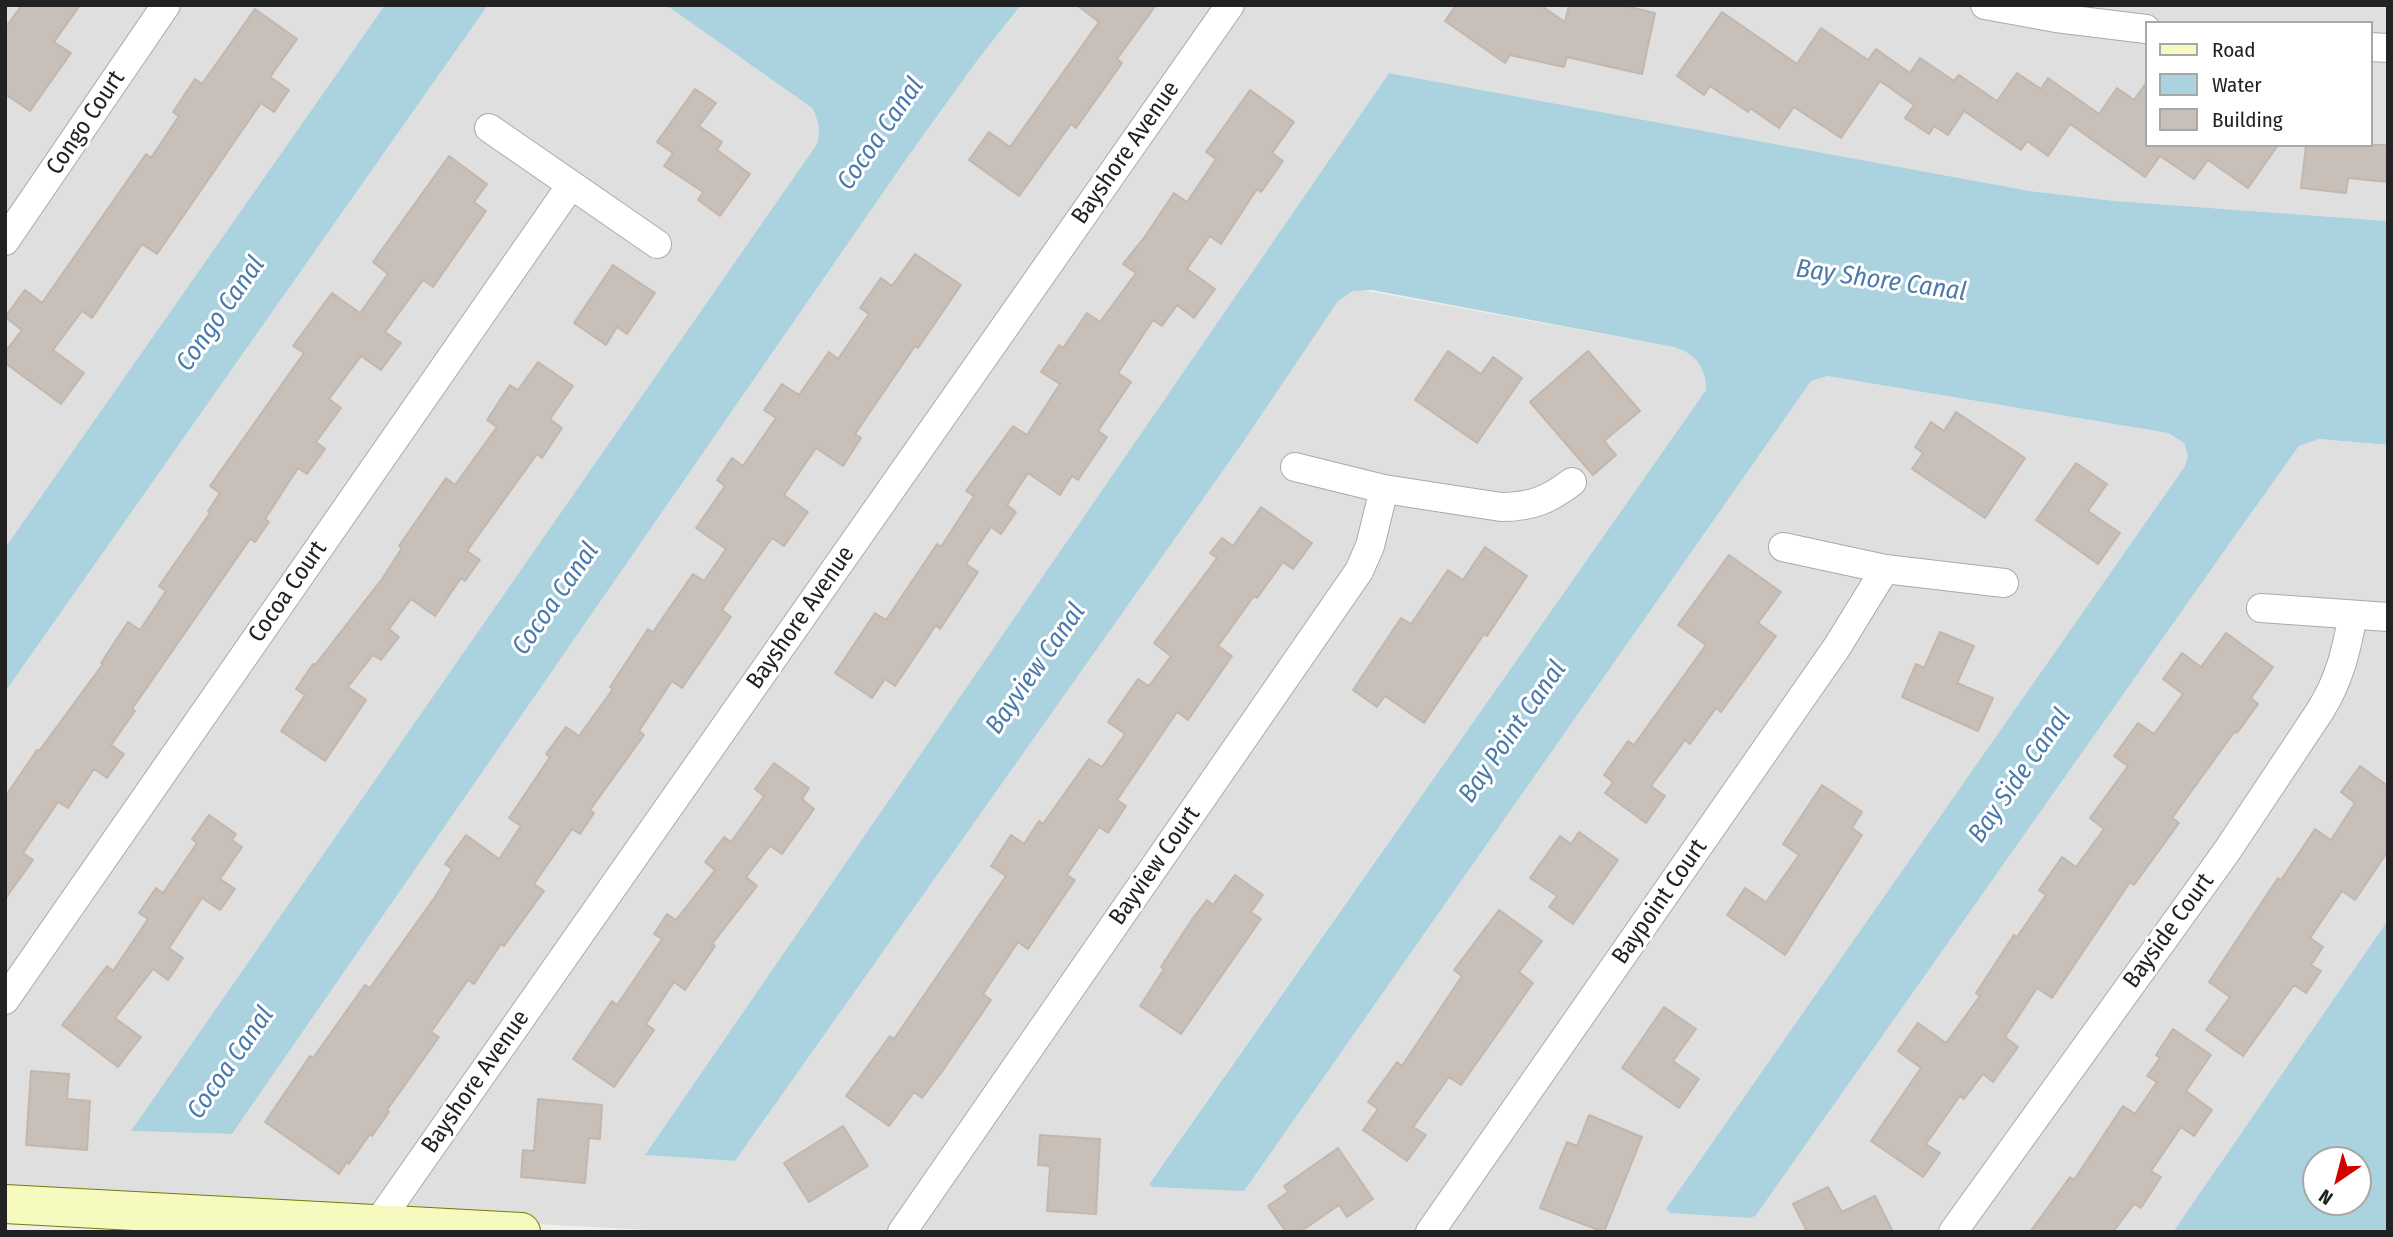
<!DOCTYPE html>
<style>
body{margin:0}
#map{position:relative;width:2393px;height:1237px;overflow:hidden;background:#f2efe9;font-family:"Fira Sans Condensed",sans-serif}
canvas{display:block}
.frame{position:absolute;inset:0;border:7px solid #222;pointer-events:none}
.legend{position:absolute;left:2145px;top:21px;width:228px;height:126px;box-sizing:border-box;background:#fff;border:2px solid #a7a7a7;margin:0;padding:9px 12px;list-style:none;font-size:21px;color:#222}
.legend li{display:flex;align-items:center;gap:14px;height:35px}
.legend b{width:35px;border:2px solid #a7a7a7}
.north{position:absolute;left:2302px;top:1146px;width:70px;height:70px;box-sizing:border-box;background:#fff;border:2px solid #a7a7a7;border-radius:50%;rotate:215deg;font-size:19px;font-weight:700;line-height:28px;text-align:center;color:#222}
.north::after{content:'';display:block;margin:auto;width:24px;height:32px;background:#d40000;clip-path:polygon(50% 0,100% 100%,50% 72%,0 100%)}
</style>
<div id="map">
<canvas width="2393" height="1237"></canvas>
<div class="frame"></div>
<ul class="legend">
<li><b style="height:9px;background:#f7fabf"></b>Road</li>
<li><b style="height:19px;background:#aad3df"></b>Water</li>
<li><b style="height:19px;background:#c7bfb8"></b>Building</li>
</ul>
<div class="north">N</div>
</div>
<script>
const ctx = document.querySelector('canvas').getContext('2d');
ctx.lineJoin = 'round';
function paint(path, color) { ctx.fillStyle = color; ctx.fill(path, 'evenodd'); }
function stroke(path, color, width, dash) { ctx.strokeStyle = color; ctx.lineWidth = width; ctx.lineCap = dash ? 'butt' : 'round'; ctx.setLineDash(dash || []); ctx.stroke(path); }
function label(font, color, halo, rows, align = 'center') {
  ctx.font = font + ' "Fira Sans Condensed",sans-serif'; ctx.lineWidth = 6; ctx.setLineDash([]); ctx.textBaseline = 'middle'; ctx.strokeStyle = halo; ctx.fillStyle = color; for (const [text, x, y, turn = 0] of rows) {
    ctx.save(); ctx.translate(x, y); ctx.rotate((+turn || 0) * Math.PI / 180); ctx.textAlign = isNaN(turn) ? turn : align; if (halo) ctx.strokeText(text, 0, 0); ctx.fillText(text, 0, 0); ctx.restore();
  }
}
paint(new Path2D(`
 M5 5H385L5 548Z
 M488 5H666L812 108 819 122 820 134 817 144 132 1131 232 1134 907 158 979 58 1021 5H2388V221L2115 201 2030 191 1389 73 646 1155 735 1161 1338 301 1353 291 1362 290 1674 347 1691 354 1701 364 1704 372 1706 390 1149 1183 1152 1187 1244 1190 1805 389 1811 381 1821 377 1827 376 2168 433 2184 443 2188 457 2185 466 1667 1210 2222 554 2299 446 2319 439 2388 445V920L2173 1232H687L5 1196V692ZM2146 23H2370V145H2146Z`), '#e0dfdf');
paint(new Path2D(`
 M385 5H488L5 692V548Z
 M666 5H1021L979 58 907 158 232 1134 131 1131 817 144C821 130 819 121 812 108Z
 M1389 73 2030 191 2115 201 2388 221V445L2319 439 2299 446 2222 554 1756 1215 1751 1218 1670 1213 1666 1209 2185 466 2188 456 2184 443 2168 433 1827 376 1811 381 1244 1191 1152 1187 1149 1184 1706 390C1706 367 1696 354 1674 347L1372 290 1353 291 1338 301 1241 445 735 1161 645 1155Z
 M2388 920V1232H2173ZM2358 1160V1202H2316V1160Z`), '#aad3df');
const building = new Path2D(`
 M22 5H80L54 42 71 53 30 111 5 94V28Z
 M1077 5H1156L1117 59 1122 63 1076 128 1071 124 1019 196 969 160 989 132 1010 147 1099 22Z
 M1456 5H1540L1565 22 1569 5H1621L1655 13 1642 74 1567 57 1564 67 1510 55 1505 63 1445 21Z
 M255 9 297 39 270 77 289 90 274 112 261 103 157 254 142 244 92 318 82 311 53 350 84 373 61 404 5 363V352L22 330 5 317 25 290 42 303 146 154 151 158 179 116 173 112 195 79 202 84Z
 M1722 12 1797 64 1821 28 1868 60 1876 49 1910 73 1920 58 1954 81 1959 75 1997 101 2017 73 2041 89 2048 78 2099 114 2117 88 2134 100 2146 83V145H2278L2248 188 2208 160 2194 179 2160 156 2145 177 2070 124 2048 156 2027 141 2021 150 1964 111 1948 135 1934 126 1929 134 1905 118 1914 105 1880 81 1841 138 1794 107 1779 128 1750 108 1748 112 1710 86 1704 95 1677 76Z
 M695 89 716 103 699 126 722 142 717 150 750 174 720 216 698 200 703 192 664 166 673 153 657 142Z
 M1250 90 1294 122 1272 153 1283 161 1261 192 1257 189 1221 244 1210 236 1187 269 1215 289 1194 318 1177 305 1162 326 1153 320 1118 373 1131 382 1098 431 1107 437 1078 480 1072 476 1060 495 1028 473 1007 505 1016 512 1001 534 991 527 966 564 978 572 940 629 936 625 895 686 885 679 872 698 835 673 875 613 886 620 937 544 941 547 974 496 966 491 1013 426 1027 435 1060 384 1041 372 1059 345 1063 348 1087 313 1100 322 1136 273 1123 264 1144 238 1174 193 1187 202 1216 159 1206 152Z
 M2306 145H2388V182L2348 178 2346 193 2301 188Z
 M449 156 487 184 474 202 486 211 433 287 423 280 385 332 401 343 381 370 361 356 329 399 341 408 316 442 325 449 307 474 298 468 265 519 269 522 255 542 250 539 132 709 135 711 111 745 124 754 107 778 94 769 68 808 58 802 23 853 33 860 5 899V797L37 750 39 751 103 664 101 663 128 622 140 630 166 591 159 586 210 513 208 511 220 493 210 486 304 353 293 346 332 293 360 313 388 274 373 262Z
 M915 254 961 285 918 348 915 346 855 434 861 438 843 466 816 448 784 495 808 512 784 546 772 538 741 582 722 610 731 617 682 688 672 681 639 731 644 735 590 810 594 813 580 834 572 829 534 884 544 891 504 946 501 944 474 984 468 980 431 1032 439 1037 387 1110 389 1112 372 1136 370 1134 349 1164 347 1162 339 1174 265 1122 310 1056 313 1058 365 985 370 988 435 897 452 869 445 864 466 835 499 859 521 826 509 818 550 757 546 754 566 727 579 736 613 689 610 687 648 629 653 632 693 574 704 581 726 549 696 528 725 486 717 480 732 458 743 466 776 418 764 410 782 384 799 395 829 352 838 359 869 314 860 308 881 278 892 286Z
 M613 265 655 293 627 334 617 327 606 345 574 323Z
 M1448 351 1481 374 1493 357 1522 378 1477 443 1415 400Z
 M1588 351 1640 411 1604 441 1616 455 1593 475 1530 402Z
 M538 362 573 386 550 419 562 428 542 458 537 454 467 551 480 560 465 581 461 578 435 616 411 599 389 629 399 637 381 660 373 655 348 687 366 700 325 761 281 731 305 695 296 689 313 664 315 665 382 579 402 548 399 546 446 478 455 485 497 427 487 420 510 385 518 390Z
 M1956 412 2025 458 1985 518 1912 469 1923 453 1915 447 1931 422 1944 431Z
 M2076 463 2107 484 2088 511 2120 533 2098 564 2036 520Z
 M1261 507 1312 543 1293 569 1283 562 1257 598 1254 596 1218 646 1232 656 1188 720 1177 712 1117 800 1126 806 1108 833 1099 827 1067 875 1075 880 1055 909 1028 949 1018 942 983 994 991 1000 941 1073 922 1098 914 1092 889 1126 846 1096 890 1036 894 1039 1006 876 991 866 1011 835 1024 844 1039 821 1043 824 1089 759 1102 767 1125 734 1108 722 1138 679 1149 686 1171 656 1154 643 1217 558 1210 553 1222 538 1233 546Z
 M1485 547 1527 576 1487 636 1484 634 1424 723 1385 696 1377 707 1353 690 1401 618 1411 624 1448 570 1463 580Z
 M1729 555 1781 592 1758 623 1776 636 1721 712 1716 708 1690 744 1685 740 1651 786 1665 796 1646 823 1605 793 1613 782 1604 775 1628 741 1634 745 1706 645 1678 625Z
 M1940 632 1974 646 1957 683 1993 698 1978 731 1902 697 1916 664 1924 668Z
 M2226 633 2273 667 2251 698 2258 704 2237 733 2235 731 2172 818 2179 823 2134 885 2130 882 2052 998 2037 988 2005 1037 2018 1047 1993 1082 1983 1074 1964 1099 1960 1096 1926 1144 1940 1153 1923 1177 1871 1141 1921 1068 1898 1051 1918 1023 1946 1043 1980 996 1976 993 2014 935 2017 937 2046 895 2039 890 2062 857 2076 867 2104 829 2090 818 2128 766 2114 756 2138 723 2154 734 2183 694 2163 679 2182 653 2201 667Z
 M774 763 809 788 802 799 814 809 782 854 770 846 746 877 757 886 712 944 715 946 685 990 674 982 646 1024 654 1030 614 1087 573 1059 612 1001 617 1005 662 939 654 934 667 914 676 920 715 870 705 862 724 837 731 842 764 796 755 789Z
 M2360 766 2388 786V851L2355 900 2342 891 2310 938 2323 947 2311 965 2321 971 2306 993 2294 985 2243 1056 2206 1030 2230 997 2209 982 2278 878 2281 880 2315 829 2331 840 2355 803 2341 792Z
 M1822 785 1862 812 1852 828 1862 835 1785 955 1727 915 1745 888 1766 902 1799 855 1783 844Z
 M209 815 236 834 232 840 242 847 220 879 235 889 220 910 202 898 169 948 183 958 168 980 153 969 115 1018 141 1037 118 1067 62 1025 107 966 113 971 148 919 139 913 156 888 163 893 197 843 192 839Z
 M1579 832 1618 860 1573 924 1549 907 1557 896 1530 878 1560 836 1571 844Z
 M1235 875 1263 895 1251 912 1261 919 1181 1034 1140 1006 1164 969 1161 967 1193 918 1207 900 1213 905Z
 M1499 910 1542 941 1519 972 1533 983 1461 1085 1449 1077 1413 1127 1426 1135 1407 1161 1363 1130 1378 1109 1368 1102 1397 1062 1402 1066 1462 976 1454 970Z
 M1664 1007 1696 1029 1673 1061 1699 1079 1679 1108 1622 1068Z
 M2173 1029 2211 1055 2186 1091 2212 1110 2194 1136 2181 1127 2151 1171 2161 1177 2141 1208 2134 1204 2113 1232H2030L2070 1177 2074 1180 2123 1106 2135 1114 2157 1082 2147 1076 2160 1058 2156 1055Z
 M31 1071 69 1074 67 1099 90 1101 87 1150 26 1145Z
 M538 1099 602 1105 600 1139 589 1138 585 1183 521 1177 523 1150 534 1151Z
 M1589 1115 1642 1137 1604 1232 1540 1208 1567 1142 1577 1146Z
 M843 1126 868 1166 809 1202 784 1163Z
 M1040 1135 1100 1139 1096 1214 1047 1211 1050 1166 1038 1165Z
 M1338 1148 1373 1199 1347 1217 1339 1205 1300 1232H1286L1268 1206 1288 1192 1284 1186Z
 M1828 1187 1842 1212 1875 1196 1893 1232H1801L1806 1229 1793 1204Z`);
paint(building, '#c7bfb8');
stroke(building, '#c4b6ab', 2);
const street = new Path2D(`
 M1985 5 2056 18 2146 29
 M2370 47 2388 48
 M489 128 657 244
 M5 241 166 5
 M1295 467 1384 489 1501 507C1532 507 1548 500 1572 482
 M1783 547 1885 569 2004 583
 M2261 608 2388 617
 M5 1000 571 185
 M377 1232V1224L1230 5
 M902 1232 1359 571 1370 546 1384 489
 M1430 1232 1837 647 1885 569
 M1953 1232 2227 851 2320 711C2340 679 2346 651 2353 615`);
const secondary = new Path2D(`
 M5 1204 521 1232`);
stroke(street, '#a9a9a9', 30);
stroke(secondary, '#707d05', 40);
stroke(street, '#fff', 28);
stroke(secondary, '#f7fabf', 38);
label('24px', '#222', '#fff', [
 ["Congo Court",86,123,-56],
 ["Bayshore Avenue",1126,153,-55],
 ["Cocoa Court",288,592,-55],
 ["Bayshore Avenue",801,618,-55],
 ["Bayview Court",1155,866,-55],
 ["Baypoint Court",1660,902,-55],
 ["Bayside Court",2169,931,-54],
 ["Bayshore Avenue",476,1082,-55]
]);
label('italic 26px', '#4a7aab', '#fff', [
 ["Cocoa Canal",881,134,-55],
 ["Bay Shore Canal",1881,281,8],
 ["Congo Canal",221,314,-55],
 ["Cocoa Canal",556,599,-55],
 ["Bayview Canal",1036,669,-55],
 ["Bay Point Canal",1513,732,-55],
 ["Bay Side Canal",2020,776,-55],
 ["Cocoa Canal",231,1063,-55]
]);
</script>
